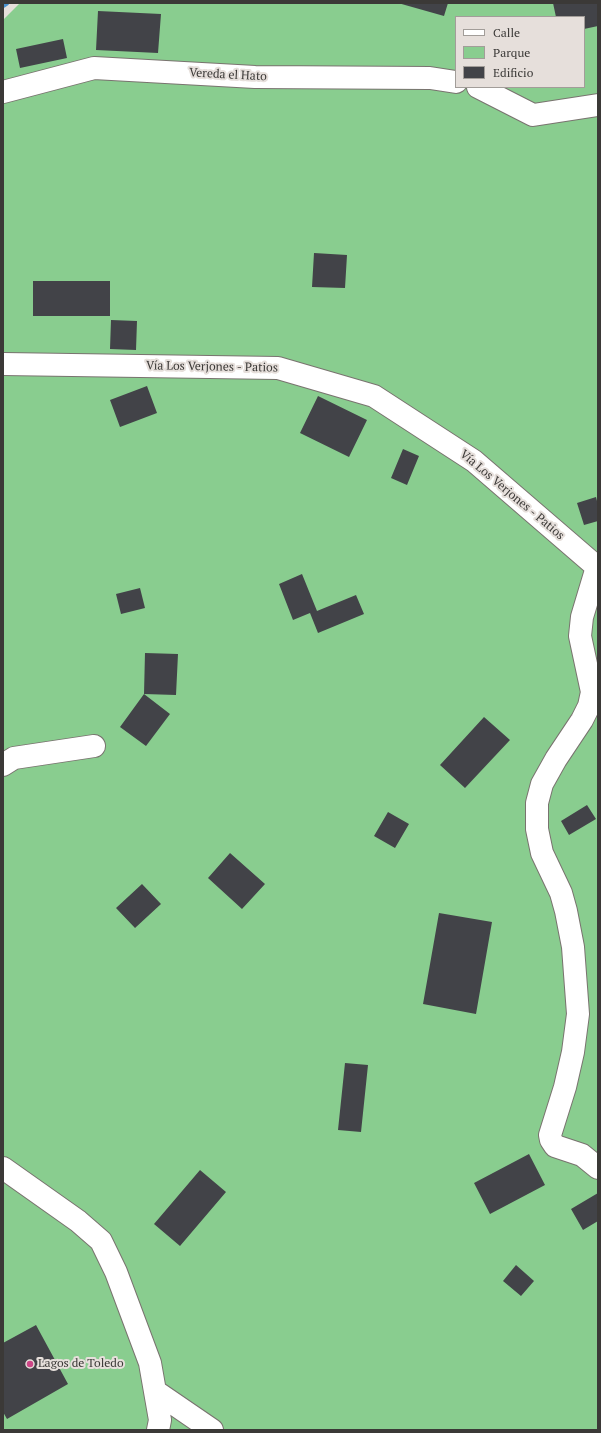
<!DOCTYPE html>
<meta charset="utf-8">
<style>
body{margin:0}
#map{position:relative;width:601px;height:1433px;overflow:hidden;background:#e6dfdb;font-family:"PT Serif",serif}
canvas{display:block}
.frame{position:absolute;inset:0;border:4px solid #3b3937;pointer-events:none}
.legend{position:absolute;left:455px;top:16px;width:130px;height:72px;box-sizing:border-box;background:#e6dfdb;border:1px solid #a29d99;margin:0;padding:5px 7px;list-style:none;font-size:12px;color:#3b3937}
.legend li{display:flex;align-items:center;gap:8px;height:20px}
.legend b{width:20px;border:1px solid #a29d99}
</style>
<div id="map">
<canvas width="601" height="1433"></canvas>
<div class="frame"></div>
<ul class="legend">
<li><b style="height:5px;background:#fff"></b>Calle</li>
<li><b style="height:11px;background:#89cd8f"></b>Parque</li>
<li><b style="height:11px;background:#424348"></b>Edificio</li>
</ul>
</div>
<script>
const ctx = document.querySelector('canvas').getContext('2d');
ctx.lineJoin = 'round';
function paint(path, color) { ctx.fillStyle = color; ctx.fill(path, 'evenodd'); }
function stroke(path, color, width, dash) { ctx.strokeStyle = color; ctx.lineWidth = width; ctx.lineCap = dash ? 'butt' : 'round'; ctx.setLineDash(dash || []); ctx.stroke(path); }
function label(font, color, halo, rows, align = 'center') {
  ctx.font = font + ' "PT Serif",serif'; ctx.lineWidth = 4; ctx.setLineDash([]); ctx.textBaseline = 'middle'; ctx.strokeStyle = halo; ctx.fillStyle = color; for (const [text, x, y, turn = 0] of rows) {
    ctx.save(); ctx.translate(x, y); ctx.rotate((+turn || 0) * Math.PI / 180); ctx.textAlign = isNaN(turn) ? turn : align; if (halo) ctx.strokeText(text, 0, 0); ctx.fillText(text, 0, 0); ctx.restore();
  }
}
paint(new Path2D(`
 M20 3H598V1430H3V20ZM456 17H584V87H456Z`), '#89cd8f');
stroke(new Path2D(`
 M3 5 6 3`), '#4a91ce', 6);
paint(new Path2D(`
 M398 3H448L444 16Z
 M553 3H598V26L584 29V17H556Z
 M98 11 161 14 158 53 96 50Z
 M63 39 67 58 20 68 16 49Z
 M314 253 347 255 345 288 312 287Z
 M33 281H110V316H33Z
 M111 320 137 321 136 350 110 349Z
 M147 386 157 413 120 427 110 400Z
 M318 396 367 420 349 457 300 433Z
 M403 449 419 456 407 485 391 478Z
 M596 497 598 505V521L584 525 577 503Z
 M302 574 317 611 356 595 364 614 318 633 310 613 293 620 279 584Z
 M140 588 145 608 121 614 116 594Z
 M145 653 178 654 176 695 144 694Z
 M144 694 170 714 146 746 120 727Z
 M484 717 510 740 465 788 440 765Z
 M587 805 596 819 569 835 561 821Z
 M388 812 409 824 395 848 374 836Z
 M230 853 265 884 242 909 208 878Z
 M142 884 161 904 135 928 116 908Z
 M439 913 492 922 476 1014 423 1004Z
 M345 1063 368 1065 361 1132 338 1130Z
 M529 1154 545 1185 490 1214 474 1183Z
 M200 1170 226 1192 180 1246 154 1224Z
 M598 1193V1221L583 1230 571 1209Z
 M516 1265 534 1281 521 1296 503 1281Z
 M36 1325 68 1384 7 1419 3 1412V1343Z`), '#424348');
const minor = new Path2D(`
 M478 87 533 115 598 105
 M3 92 94 68 255 77 430 78 456 82
 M3 364 278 368 374 396 474 461 598 568
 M597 567 582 617 580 636 592 692 589 706 582 720 556 759 542 784 537 803V829L542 853 561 893 566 911 573 947 578 1014 573 1052 565 1087 550 1135 551 1140 555 1146 582 1155 598 1168
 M3 765 14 758 94 746
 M3 1168 78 1221 101 1241 116 1272 150 1363 160 1420 158 1430
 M155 1391 212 1430`);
stroke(minor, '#79736f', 24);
stroke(minor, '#fff', 22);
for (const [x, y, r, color] of [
 [30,1364,4,"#cc4687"]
]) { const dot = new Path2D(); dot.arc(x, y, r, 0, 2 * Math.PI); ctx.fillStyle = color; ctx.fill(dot); stroke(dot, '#e6dfdb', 1.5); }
label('12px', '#3b3937', '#e6dfdb', [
 ["Vereda el Hato",228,75,3],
 ["Vía Los Verjones - Patios",212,367,1],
 ["Vía Los Verjones - Patios",512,495,40]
]);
label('12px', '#3b3937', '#e6dfdb', [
 ["Lagos de Toledo",38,1364]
], 'left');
</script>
